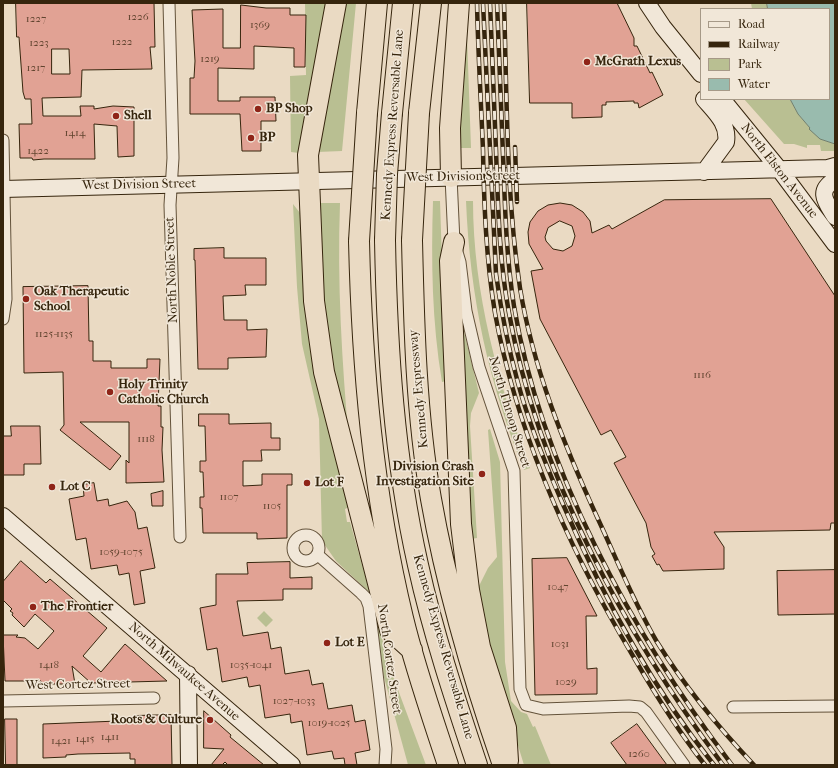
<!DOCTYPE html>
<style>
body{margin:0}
#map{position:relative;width:838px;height:768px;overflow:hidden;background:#eadac3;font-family:"IM FELL French Canon",serif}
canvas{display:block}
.frame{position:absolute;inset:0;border:4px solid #36250d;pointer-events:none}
.legend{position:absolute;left:700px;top:8px;width:130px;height:92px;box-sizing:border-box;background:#f1e7d8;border:1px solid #a69987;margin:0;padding:5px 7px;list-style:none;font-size:12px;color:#36250d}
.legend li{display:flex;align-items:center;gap:8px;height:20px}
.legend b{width:20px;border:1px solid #a69987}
</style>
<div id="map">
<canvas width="838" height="768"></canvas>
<div class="frame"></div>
<ul class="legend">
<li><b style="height:5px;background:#f1e7d8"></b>Road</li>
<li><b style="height:5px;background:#36250d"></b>Railway</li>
<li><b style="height:11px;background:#b9bf92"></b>Park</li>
<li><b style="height:11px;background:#99bbae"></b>Water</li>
</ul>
</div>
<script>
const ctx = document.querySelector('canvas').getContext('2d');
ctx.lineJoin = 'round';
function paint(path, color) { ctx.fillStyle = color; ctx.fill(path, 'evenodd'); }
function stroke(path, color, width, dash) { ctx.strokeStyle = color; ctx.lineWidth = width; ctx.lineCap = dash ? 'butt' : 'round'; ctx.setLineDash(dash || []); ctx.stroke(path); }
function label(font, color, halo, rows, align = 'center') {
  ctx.font = font + ' "IM FELL French Canon",serif'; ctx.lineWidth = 3; ctx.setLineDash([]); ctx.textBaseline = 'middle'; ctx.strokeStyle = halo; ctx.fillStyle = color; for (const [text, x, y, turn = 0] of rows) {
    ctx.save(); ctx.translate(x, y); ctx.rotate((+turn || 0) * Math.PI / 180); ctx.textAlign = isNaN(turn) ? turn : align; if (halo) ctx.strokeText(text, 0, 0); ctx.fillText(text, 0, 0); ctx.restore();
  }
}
paint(new Path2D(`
 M305 3H328L299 153 291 152 290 76 306 75Z
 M341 3H356L342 151 317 152 316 148 330 91Z
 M751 3H767L768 9H752Z
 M466 9 471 148H456Z
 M744 99H790L798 114 820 139 835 144V151H821L820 145H807V148L794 144H784Z
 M433 201H440L446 381 442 382C432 322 431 262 433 201Z
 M466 201H473C473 292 498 383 530 468L524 470C488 381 470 297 466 201Z
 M318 203H340C337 283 342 362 349 442L327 356Z
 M293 204 300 213 349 507 345 509 347 522H350L370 593 336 561 322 541 319 419 302 344 297 287Z
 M458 328H463L479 393 471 413 470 426 477 538 471 539Z
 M490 429 500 462 505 662 511 701 521 712 527 714 533 727 535 726 551 765H524L505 703 487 638 479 586 488 568 497 557 488 430Z
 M264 611 273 620 266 627 257 618Z
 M375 615 394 679 426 765H408L407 761 382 670Z`), '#b9bf92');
const water = new Path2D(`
 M767 3H835V144L820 139 809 129 810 128 798 114 790 99H829V9H768Z`);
paint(water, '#99bbae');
stroke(water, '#717f6e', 1);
const building = new Path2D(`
 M16 3H154L155 47H150L152 69 82 70 81 97 42 98 43 116H81L80 106H94V109L113 106 134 107V156L118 157 117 126 94 124 95 159H44L33 160 32 158H20L19 124H32L31 99H25L23 92 19 37H17ZM52 49H69L70 74H52Z
 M527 3H617L634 38V46H637L650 73 652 72 663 95 639 108 638 103H634V101L606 102V105H602V117L572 118V103H530Z
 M241 5 266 8H290V15H306L305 67H294V48L254 46V69L218 68V101H240V97H275L276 121H261V151H242L240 114H190V78H194L195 61 192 10 223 9V48H240Z
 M771 199 835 296V523H831L830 530 714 532 724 547V569L663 571 659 564 657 565 652 556 655 554 651 547 646 523 614 463 626 457 611 430 601 435 540 319 531 271 543 269 529 244 528 232 530 222 538 211 548 205 560 203 572 205 583 212 590 221 592 233 609 225 612 229 664 200ZM560 221 572 226 575 236 572 246 563 251 553 249 546 241 545 237 548 228Z
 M224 248V258H266V285H245L246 295 223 296 224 320H247V330L267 329 266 357 228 358V369H198L195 260H194V249Z
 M88 286 89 341H93V361H111V368H147V359H160L158 406H161V427H163L162 450 164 482 126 483V460L129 463V422H80L121 456 110 470 60 430 64 425 63 372 24 373 23 287Z
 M199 414H229V424L271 423V438H280V450H261L262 461H243V486L262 485V474H292V485H287V538L257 539V533H203L202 508H200V497H204L203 472H200V461H206L205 426H199Z
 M11 426H40L41 464H24V475H3V436H11Z
 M94 483 97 501 108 499 109 506 127 501 135 512 138 529 147 527 155 568 140 571 145 603 134 605 129 573 119 575 117 565 91 569 86 538 76 540 69 499 84 496 83 485Z
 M163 491V506H152L151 494Z
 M567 558 597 616H586L587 669 597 668V694L535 695 532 559Z
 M21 561 46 583 50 579 107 628 83 656 101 672 125 644 167 681 91 683 72 666 75 684H41V681H5L3 635H18L16 637 25 638 38 649 54 631 35 614 24 627 12 615 13 613 10 611 12 609 3 600V582Z
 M290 562V578L312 577V589H283V600L237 601 243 636 268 632 271 649 281 647 285 674 309 670 312 685 323 683 328 709 352 705 355 722 365 720 370 750 355 753 357 765H345L344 758 334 759 332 751 307 755 302 721 291 723 290 714 265 718 260 685 249 687 247 677 222 682 217 648 207 650 200 608 216 605V574H248L247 563Z
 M835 570V614L778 615 777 571Z
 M204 711 231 735 230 737 264 765H228L225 762 222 765H211L224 749 204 748Z
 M171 715 172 765H135V759H130V753L78 754 66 755V757L43 758V724L118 721V719H134V716Z
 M5 719H17V765H6Z
 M637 724 667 765H627L611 743Z`);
paint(building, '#e1a294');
stroke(building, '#36250d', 1);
const street = new Path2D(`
 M169 3 173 158 170 205 180 537
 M3 140 6 299 3 319
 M451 177 454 242 460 262 466 311 479 367 514 471 520 689 526 705 543 709 629 706 640 707 646 712 684 765
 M293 548a13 13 0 1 1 26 0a13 13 0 1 1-26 0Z
 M318 555 361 593 366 598 369 606 386 749 385 765
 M3 701 154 698
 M733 707 835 706`);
const secondary = new Path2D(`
 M647 3 663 27 701 74
 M722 99 779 169 835 244
 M704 172 726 142C729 124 715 112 704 99
 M835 180C816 191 826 202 835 217
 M3 189 828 168 835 166
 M3 516 292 765
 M188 674 189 765`);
const highway = new Path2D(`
 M336 3 308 155 314 301 324 372 390 630 412 650
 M367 113 377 3
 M392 113 403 3
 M419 113 431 3
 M451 177 450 128 459 3
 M385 240C387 349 394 458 418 565 433 633 455 699 477 765
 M412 240C414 326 416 414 431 499 447 590 473 678 503 765
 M359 241C362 368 373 494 403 618 415 668 432 716 448 765
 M454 242 450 261 461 524 469 590 480 647 506 728 508 761`);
stroke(street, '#63523a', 13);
stroke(secondary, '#36250d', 18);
stroke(highway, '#36250d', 22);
stroke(street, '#f1e7d8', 11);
stroke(secondary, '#f1e7d8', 16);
stroke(highway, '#eadac3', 20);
const rail = new Path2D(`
 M477 3C478 52 481 101 483 150 484 204 486 259 495 313 517 434 570 551 633 656 655 694 678 731 705 765
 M483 3 496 274C501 310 508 347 518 383 529 424 545 463 562 502 602 595 651 686 714 765
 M490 3C492 52 494 101 496 150 498 205 499 260 509 313 538 475 626 635 723 765
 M497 3C499 54 501 104 503 155 505 205 506 256 514 306 541 468 633 635 732 765
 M504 3C507 98 506 194 520 288 533 368 564 445 598 519 617 560 634 603 657 642 685 687 718 727 754 765
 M515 147 517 202`);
stroke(rail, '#36250d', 4.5);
stroke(rail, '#f1e7d8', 3, [9]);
const highwayBridge = new Path2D(`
 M385 240 387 174 392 113
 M412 240 419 113
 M359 241 367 113`);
stroke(highwayBridge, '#36250d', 22, []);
stroke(highwayBridge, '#eadac3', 20);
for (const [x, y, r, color] of [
 [587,62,4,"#8f2418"],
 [258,109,4,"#8f2418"],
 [116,116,4,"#8f2418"],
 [251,138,4,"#8f2418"],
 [26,299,4,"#8f2418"],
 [110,392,4,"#8f2418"],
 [482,474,4,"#8f2418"],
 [307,483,4,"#8f2418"],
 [52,487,4,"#8f2418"],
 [33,607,4,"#8f2418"],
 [327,643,4,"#8f2418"],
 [210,720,4,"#8f2418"]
]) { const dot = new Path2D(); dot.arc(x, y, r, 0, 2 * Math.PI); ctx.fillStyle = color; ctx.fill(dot); stroke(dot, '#f1e7d8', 1.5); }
label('11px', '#61442f', null, [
 ["1226",138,17],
 ["1227",36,19],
 ["1369",260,25],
 ["1222",122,42],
 ["1223",39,43],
 ["1219",210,59],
 ["1217",36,68],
 ["1414",75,133],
 ["1422",38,151],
 ["1125-1135",54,334],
 ["1116",702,375],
 ["1118",146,439],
 ["1107",229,497],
 ["1105",272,506],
 ["1059-1075",121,552],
 ["1047",558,587],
 ["1031",560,644],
 ["1418",49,665],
 ["1035-1041",251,665],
 ["1029",566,682],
 ["1027-1033",294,701],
 ["1019-1025",329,723],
 ["1411",110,737],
 ["1415",85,739],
 ["1421",61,741],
 ["1260",639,754]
]);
label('bold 13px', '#36250d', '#f1e7d8', [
 ["McGrath Lexus",595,62],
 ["BP Shop",266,109],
 ["Shell",124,116],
 ["BP",259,138],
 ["Oak Therapeutic",34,292],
 ["School",34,307],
 ["Holy Trinity",118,385],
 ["Catholic Church",118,400],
 ["Division Crash",474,467,"right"],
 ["Investigation Site",474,482,"right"],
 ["Lot F",315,483],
 ["Lot C",60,487],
 ["The Frontier",41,607],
 ["Lot E",335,643],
 ["Roots & Culture",202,720,"right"]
], 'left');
label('13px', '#36250d', '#f1e7d8', [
 ["Kennedy Express Reversable Lane",393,125,-86],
 ["North Elston Avenue",779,171,52],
 ["West Division Street",463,177,-1],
 ["West Division Street",139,185,-1],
 ["North Noble Street",172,270,-92],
 ["Kennedy Expressway",419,389,-95],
 ["North Throop Street",509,412,73],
 ["Kennedy Express Reversable Lane",443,647,74],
 ["North Cortez Street",389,659,82],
 ["North Milwaukee Avenue",184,672,41],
 ["West Cortez Street",78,685,-1]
]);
</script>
